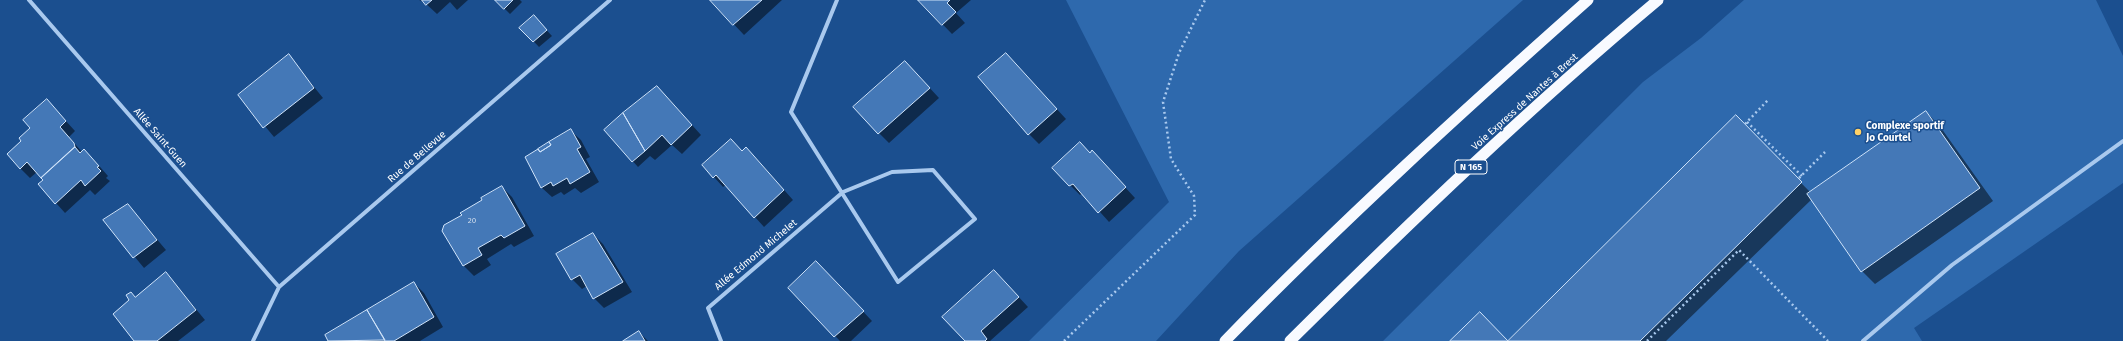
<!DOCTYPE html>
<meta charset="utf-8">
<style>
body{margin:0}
canvas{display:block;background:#1b4f8f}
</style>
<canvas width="2123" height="341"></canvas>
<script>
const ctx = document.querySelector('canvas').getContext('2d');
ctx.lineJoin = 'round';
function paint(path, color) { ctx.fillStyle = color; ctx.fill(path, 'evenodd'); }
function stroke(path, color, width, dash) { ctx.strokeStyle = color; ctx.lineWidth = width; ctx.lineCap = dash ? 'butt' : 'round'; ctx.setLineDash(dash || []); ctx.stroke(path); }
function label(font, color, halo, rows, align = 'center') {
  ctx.font = font + ' "Fira Sans",sans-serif'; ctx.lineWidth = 3; ctx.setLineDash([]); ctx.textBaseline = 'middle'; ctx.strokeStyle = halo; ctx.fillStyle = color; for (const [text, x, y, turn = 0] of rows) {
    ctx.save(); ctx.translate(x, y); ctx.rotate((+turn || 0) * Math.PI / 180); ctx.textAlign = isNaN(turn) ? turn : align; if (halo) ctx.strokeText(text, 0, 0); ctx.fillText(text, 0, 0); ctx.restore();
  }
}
paint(new Path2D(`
 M1066 0H1523L1239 251 1156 341H1029L1169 202Z
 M1744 0H2096L2123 56V183L1914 328 1922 341H1383L1643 82 1701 38Z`), '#2e69ad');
paint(new Path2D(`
 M419 0H468L457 10 450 2 437 14 424 2Z
 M496 0H520L522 2 510 14Z
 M711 0H782L744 35Z
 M919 0H971L956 13 965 23 952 34Z
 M539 22 552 36 539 47 521 28Z
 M1006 54 1066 119 1039 144 1029 134Z
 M289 56 323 98 274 137 239 95Z
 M915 72 939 98 889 143 879 133Z
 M667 97 701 135 682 154 672 145 655 160 650 156 638 167 605 130Z
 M47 100 75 131 69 137 82 152 94 160 108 176 106 178 110 181 95 195 90 190 65 213 56 203 44 180 37 172 30 178 20 168 23 141Z
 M1926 112 1939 125 1993 201 1875 284 1862 271 1812 199 1666 341H1508L1736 117 1811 193Z
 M571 131 581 140 590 157 586 159 599 182 581 193 575 188 564 195 561 192 552 197 542 188 527 157Z
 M742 152 756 158 793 200 764 227 726 185 723 187 714 177Z
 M1090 154 1102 162 1135 198 1109 222 1083 193 1080 195 1070 185Z
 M502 187 512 197 534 236 514 247 511 244 487 259 491 265 474 276 464 266 444 231Z
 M128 205 166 250 144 268 105 221Z
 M593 234 603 244 632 292 604 308 594 298 587 286 582 289 572 279Z
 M826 272 872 321 851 341H840L789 288Z
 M166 273 205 320 178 341H135V298Z
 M1004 281 1028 307 990 341H966Z
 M414 283 424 293 443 327 420 341H329L326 335Z
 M639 332 648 341H624Z`), '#0007');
const building = new Path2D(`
 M422 0H432L426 5Z
 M495 0H513L504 9Z
 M710 0H762L733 25Z
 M918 0H950L947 3 956 12 942 25Z
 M534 15 547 30 533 42 519 28Z
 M1006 53 1057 109 1028 135 978 77Z
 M289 54 314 88 263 128 238 95Z
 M905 61 930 88 878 134 853 107Z
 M657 86 692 125 671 145 662 135 645 151 623 113Z
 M47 99 66 121 60 127 74 143 75 147 41 178 27 162 20 169 7 154 21 141 19 138 30 128 23 120Z
 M1926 111 1980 188 1861 272 1807 194Z
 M623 113 645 151 632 162 604 130Z
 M1736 115 1802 182 1640 341H1508Z
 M571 129 581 147 577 149 590 172 570 184 567 178 553 186 551 182 541 188 525 157 538 149 540 152 551 145 549 142Z
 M731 139 742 151 746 147 784 190 754 218 716 175 713 178 702 165Z
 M549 142 551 145 540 152 538 149Z
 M1080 142 1090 153 1092 150 1126 187 1098 213 1073 184 1069 186 1052 168Z
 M75 147 80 153 84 149 99 166 97 167 101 171 85 186 81 180 55 204 38 184 43 180 41 178Z
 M502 186 525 226 504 238 501 235 478 248 482 255 463 266 442 231 444 225 462 215 460 213 482 200 481 198Z
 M128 204 157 240 133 258 103 220Z
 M593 233 623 282 593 299 580 275 571 280 556 254Z
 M816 261 864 311 834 337 788 288Z
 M994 270 1019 297 981 331 987 339 985 341H965L942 317Z
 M166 272 196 310 157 341H134L113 314 129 300 126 295 131 292 135 297Z
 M414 282 434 317 394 341H385L367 310Z
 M367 310 385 340 328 341 325 335Z
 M1480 312 1508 341H1450Z
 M639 331 645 341H623Z`);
paint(building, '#4478b7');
stroke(building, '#cfe3fa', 1);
stroke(new Path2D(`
 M1747 122 1802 176
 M1745 124 1769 99
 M1799 178 1825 152
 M1064 341 1195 215 1194 196 1171 159 1163 102 1179 53 1205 0
 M1647 341 1739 250 1828 341`), '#a9c9ee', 2.5, [2, 3]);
stroke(new Path2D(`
 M29 0 279 287
 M253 341 279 287 610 0
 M721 341 708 308 843 192 892 172 933 170 975 219 898 282 791 112 837 0
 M1863 341 1952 265 2123 141`), '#a9c9ee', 4);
stroke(new Path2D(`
 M1225 341C1341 222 1464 110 1588 0
 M1290 341C1409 223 1530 107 1658 0`), '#f8faff', 11);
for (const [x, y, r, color] of [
 [1858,132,4,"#ffd166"]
]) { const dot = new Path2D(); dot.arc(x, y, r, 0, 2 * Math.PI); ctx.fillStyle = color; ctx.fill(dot); stroke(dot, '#1b4f8f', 1.5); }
label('8px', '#d0dded', null, [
 ["20",472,221]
]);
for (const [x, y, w] of [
 [1471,167,32]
]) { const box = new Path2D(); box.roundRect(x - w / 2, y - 7, w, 14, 3); ctx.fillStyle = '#1b4f8f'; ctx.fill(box); stroke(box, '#fff', 1); }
label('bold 9px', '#fff', null, [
 ["N 165",1471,167]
]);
label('10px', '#fff', '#1b4f8f', [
 ["Voie Express de Nantes à Brest",1525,102,-42],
 ["Allée Saint-Guen",160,138,49],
 ["Rue de Bellevue",417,157,-41],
 ["Allée Edmond Michelet",756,255,-40]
]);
label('bold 10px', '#fff', '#1b4f8f', [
 ["Complexe sportif",1866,126],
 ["Jo Courtel",1866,138]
], 'left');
</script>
